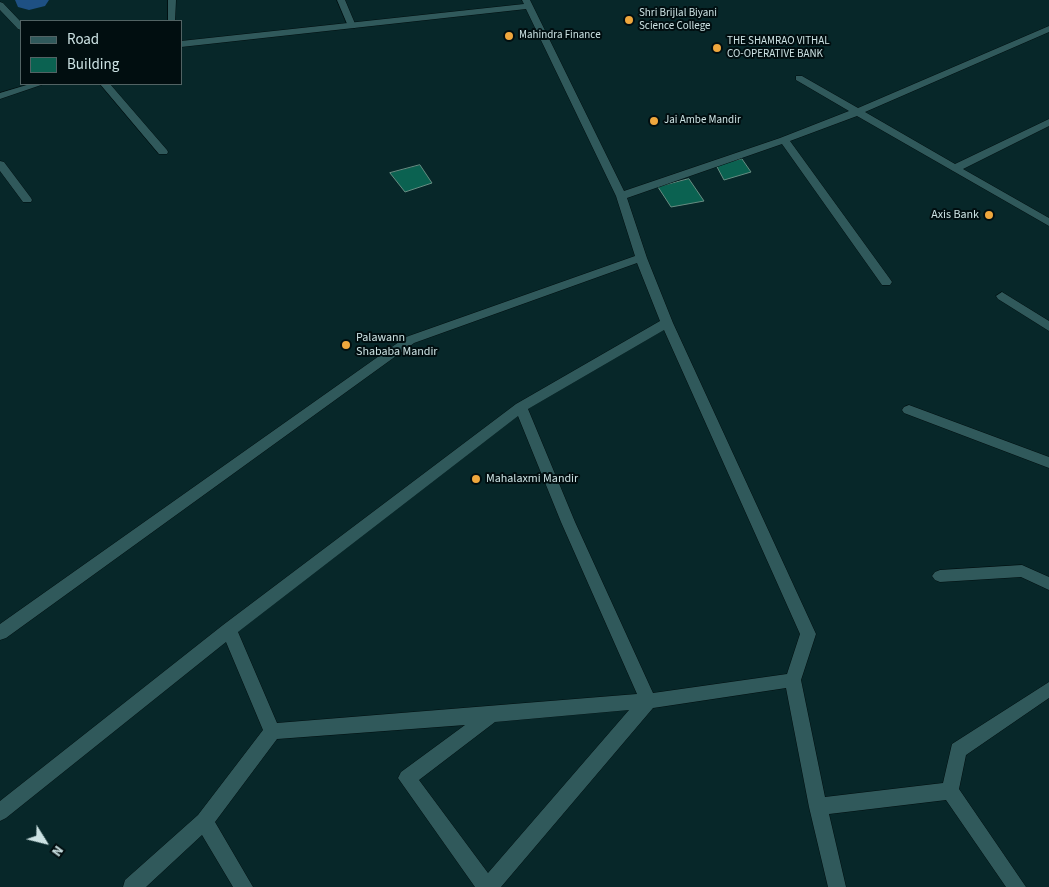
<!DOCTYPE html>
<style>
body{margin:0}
#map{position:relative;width:1049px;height:887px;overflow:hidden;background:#072729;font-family:"Source Sans 3",sans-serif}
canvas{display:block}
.legend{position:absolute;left:20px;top:20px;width:162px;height:65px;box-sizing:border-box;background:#010e10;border:1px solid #526364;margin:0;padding:6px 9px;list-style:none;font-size:15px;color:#cce2e3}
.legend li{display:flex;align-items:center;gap:10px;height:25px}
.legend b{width:25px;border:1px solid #526364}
.north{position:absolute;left:20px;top:817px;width:50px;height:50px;-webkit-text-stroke:4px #010e10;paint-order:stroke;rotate:126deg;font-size:14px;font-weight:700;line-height:20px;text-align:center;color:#cce2e3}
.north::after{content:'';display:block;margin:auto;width:18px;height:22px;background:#cce2e3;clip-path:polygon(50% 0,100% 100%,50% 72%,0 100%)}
</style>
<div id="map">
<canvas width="1049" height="887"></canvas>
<ul class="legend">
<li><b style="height:6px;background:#30595b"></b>Road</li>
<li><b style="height:14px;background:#0b6251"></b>Building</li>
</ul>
<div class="north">N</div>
</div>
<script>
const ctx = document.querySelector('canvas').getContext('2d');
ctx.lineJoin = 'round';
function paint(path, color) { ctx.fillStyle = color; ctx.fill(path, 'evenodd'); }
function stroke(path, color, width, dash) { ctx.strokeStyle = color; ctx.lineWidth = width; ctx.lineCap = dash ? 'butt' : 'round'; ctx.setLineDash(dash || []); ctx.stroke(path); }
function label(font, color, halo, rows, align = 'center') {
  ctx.font = font + ' "Source Sans 3",sans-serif'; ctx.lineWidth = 4; ctx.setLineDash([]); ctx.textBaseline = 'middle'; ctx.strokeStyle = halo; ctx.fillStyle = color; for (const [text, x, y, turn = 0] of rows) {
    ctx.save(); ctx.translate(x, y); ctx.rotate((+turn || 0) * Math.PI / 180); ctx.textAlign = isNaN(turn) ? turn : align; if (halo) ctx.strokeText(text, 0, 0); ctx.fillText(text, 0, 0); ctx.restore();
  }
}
paint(new Path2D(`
 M15 0H49L45 6 29 10 18 7Z`), '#1e5083');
const building = new Path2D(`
 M742 159 751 172 724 180 716 165Z
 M420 165 432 183 405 192 390 173Z
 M689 179 704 201 671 207 658 187Z`);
paint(building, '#0b6251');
stroke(building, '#678d82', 1);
const service = new Path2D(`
 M168 0H176L175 21H168Z
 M337 0H345L356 26 355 28 348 26Z`);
const minor = new Path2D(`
 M522 0H530L624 191 780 138 849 111 796 80V76H802L858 108 1049 26V32L865 112 955 164 1049 119V126L963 169 1049 218V226L857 116 790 141 890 279 892 282 890 285H882L782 144 627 198 647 258 673 323 816 634 801 680 825 797 943 783 952 744 1049 682V698L966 755 959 789 1026 887H1006L946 800 829 814 846 887H828L809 807 786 688 653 708 501 887H475L398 778 401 772 465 725 277 739 215 822 253 887H233L202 835 146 887H123L125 880 198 815 263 730 226 642 6 818 0 821V801L223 625 516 404 660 321 637 263 414 343 6 638 0 640V624L406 337 635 256 616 196 526 9 181 47V41L524 4ZM664 330 800 634 787 674 653 693 575 522 528 409ZM518 416 561 522 637 694 277 723 238 632ZM629 710 488 873 419 780 495 722Z
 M0 2 3 3 21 22V30L18 29 0 10Z
 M30 84H44L0 99V93Z
 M100 84H110L167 150 168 152 167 154H159Z
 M0 161 4 162 31 198 32 200 31 202H23L0 171Z
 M1002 292 1049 321V331L998 299 996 296Z
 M909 405 1049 457V468L904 413 902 410 904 407Z
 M1022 565 1049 577V590L1021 577 940 582 935 580 932 576 935 572 940 570Z`);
stroke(service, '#000f10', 1);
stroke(minor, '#000f10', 1);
paint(service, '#30595b');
paint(minor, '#30595b');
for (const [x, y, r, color] of [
 [629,20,5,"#efa73d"],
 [509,36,5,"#efa73d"],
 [717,48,5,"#efa73d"],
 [654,121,5,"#efa73d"],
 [989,215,5,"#efa73d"],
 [346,345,5,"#efa73d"],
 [476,479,5,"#efa73d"]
]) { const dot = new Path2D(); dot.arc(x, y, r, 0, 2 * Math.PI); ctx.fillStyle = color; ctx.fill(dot); stroke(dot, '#010e10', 2); }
label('11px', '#cce2e3', '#010e10', [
 ["Shri Brijlal Biyani",639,14],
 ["Science College",639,27],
 ["Mahindra Finance",519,36],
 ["THE SHAMRAO VITHAL",727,42],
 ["CO-OPERATIVE BANK",727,55],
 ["Jai Ambe Mandir",664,121]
], 'left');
label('12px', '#cce2e3', '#010e10', [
 ["Axis Bank",979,215,"right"],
 ["Palawann",356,338],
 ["Shababa Mandir",356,352],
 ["Mahalaxmi Mandir",486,479]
], 'left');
</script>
